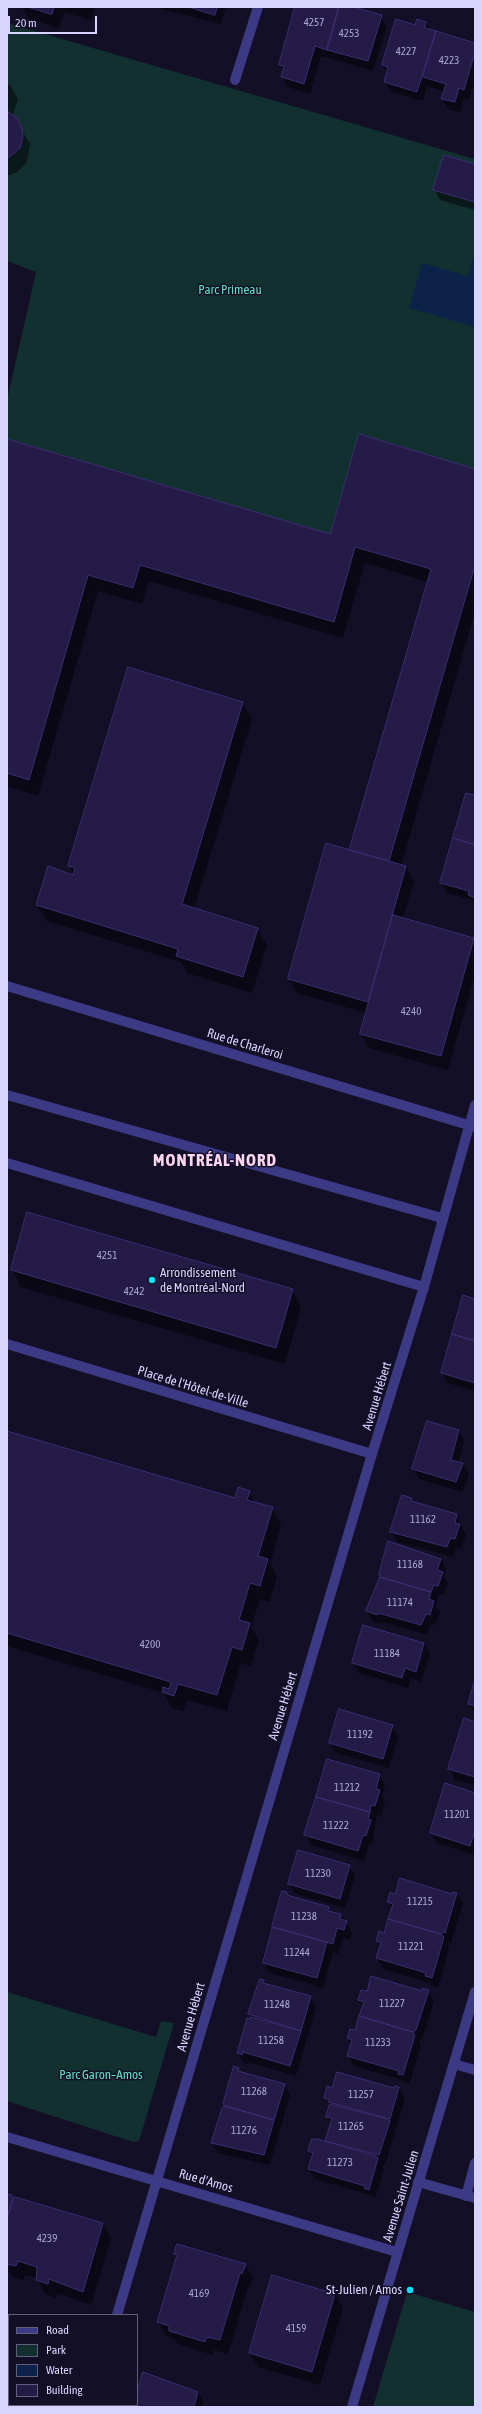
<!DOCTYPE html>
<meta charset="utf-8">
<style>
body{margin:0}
#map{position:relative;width:482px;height:2414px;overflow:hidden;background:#130f26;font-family:"Asap Condensed",sans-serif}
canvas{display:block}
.frame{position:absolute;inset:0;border:8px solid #d9d4ff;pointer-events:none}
.legend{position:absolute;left:8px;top:2314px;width:130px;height:92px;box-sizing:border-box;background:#130f26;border:1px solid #625e7d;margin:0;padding:5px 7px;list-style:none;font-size:12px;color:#d9d4ff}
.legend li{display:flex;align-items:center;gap:8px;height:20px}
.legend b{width:20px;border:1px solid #625e7d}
.scale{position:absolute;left:8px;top:16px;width:89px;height:18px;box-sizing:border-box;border:2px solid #d9d4ff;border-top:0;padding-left:5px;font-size:12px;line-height:14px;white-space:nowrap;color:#d9d4ff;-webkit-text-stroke:3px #130f26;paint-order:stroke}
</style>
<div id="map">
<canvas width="482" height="2414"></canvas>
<div class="frame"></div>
<ul class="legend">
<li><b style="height:5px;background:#3d3a85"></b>Road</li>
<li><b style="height:11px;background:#12302f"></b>Park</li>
<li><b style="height:11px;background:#0c2248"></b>Water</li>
<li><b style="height:11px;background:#241b47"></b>Building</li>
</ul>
<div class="scale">20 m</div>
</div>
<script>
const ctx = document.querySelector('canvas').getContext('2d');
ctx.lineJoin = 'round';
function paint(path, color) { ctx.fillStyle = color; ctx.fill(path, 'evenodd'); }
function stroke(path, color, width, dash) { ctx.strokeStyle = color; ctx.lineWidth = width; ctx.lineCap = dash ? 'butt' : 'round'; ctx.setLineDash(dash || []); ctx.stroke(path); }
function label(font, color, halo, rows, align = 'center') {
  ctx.font = font + ' "Asap Condensed",sans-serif'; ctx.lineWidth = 3; ctx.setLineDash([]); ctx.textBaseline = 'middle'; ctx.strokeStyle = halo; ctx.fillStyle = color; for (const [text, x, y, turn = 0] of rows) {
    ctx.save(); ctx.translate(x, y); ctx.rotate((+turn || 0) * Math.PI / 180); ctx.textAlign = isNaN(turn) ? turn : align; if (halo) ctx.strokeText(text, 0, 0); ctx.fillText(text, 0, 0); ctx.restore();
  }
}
paint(new Path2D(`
 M7 23 475 159V469L359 434 330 534 7 439V400L36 272 7 261Z
 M7 1992 156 2037 161 2021 174 2023 139 2141 133 2142 7 2101Z
 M407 2292 475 2312V2407H373Z`), '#12302f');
paint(new Path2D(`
 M475 252V327L409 308 422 263 468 276Z`), '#0c2248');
paint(new Path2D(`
 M22 7H95L91 20 64 12 59 28 29 19Z
 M153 7H226L221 24Z
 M296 7H350L381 16 387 27 373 71 321 56 310 94 288 87 282 77 284 71 280 65Z
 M426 23 430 30 475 44V80L469 99 464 98 460 112 448 109 442 99 445 92 427 86 423 101 391 92 385 81 387 73 383 65Z
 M7 84 10 85 18 99 13 115 30 144 27 162 17 172 7 176Z
 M475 165V210L440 200 435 190Z
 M7 440 331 535 475 470V612L401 866 406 867 414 881 403 919 473 938 475 942V975L448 1070 369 1048 361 1034 366 1013 297 993 289 979 351 851 428 582 365 563 343 638 149 581 142 604 98 591 38 796 7 786Z
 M242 703 252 720 194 909 257 928 267 945 252 993 187 973 181 962 47 921 37 905 74 876 69 865Z
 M475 796V906L472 900 447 893 441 883Z
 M12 1270 292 1290 301 1307 285 1364 21 1287Z
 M475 1300V1391L448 1383 442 1373Z
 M7 1431 236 1499 249 1492 256 1504 272 1508 281 1525 270 1564 277 1576 270 1602 260 1599 251 1627 259 1640 251 1666 241 1663 227 1711 187 1700 184 1711 172 1708 164 1693 7 1646Z
 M459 1431 464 1441 458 1463 463 1464 469 1474 462 1492 419 1479 413 1469Z
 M411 1499 413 1502 456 1515 466 1535 461 1549 456 1548 453 1557 397 1542 391 1532Z
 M441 1559 446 1570 444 1577 448 1583 444 1595 439 1594 436 1606 440 1612 435 1625 431 1624 427 1635 383 1622V1624L373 1622 367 1611 381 1576 380 1574Z
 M424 1644 430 1654 421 1682 411 1678 408 1688 359 1673 353 1663Z
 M475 1683V1714L469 1704Z
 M475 1723V1785L455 1780 450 1769Z
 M392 1726 398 1736 389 1768 336 1753 330 1743Z
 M380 1775 385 1785 382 1796 385 1802 381 1816 377 1815 372 1845 369 1844 364 1861 311 1845 306 1835Z
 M475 1794V1855L437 1843 431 1833Z
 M349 1866 355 1876 345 1908 295 1894 289 1884Z
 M287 1893 289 1897 328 1908 331 1912 341 1915 352 1932 350 1940 343 1938 338 1954 333 1952 323 1988 270 1973 264 1963Z
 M457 1894 463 1904 451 1943 447 1942 449 1948 438 1988 432 1986 430 1983 383 1969 377 1958 381 1948 377 1941 385 1934 392 1909 388 1902Z
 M263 1981 265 1984 310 1997 316 2007 296 2076 249 2062 248 2064 244 2063 238 2053 251 2020 249 2014Z
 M428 1991 434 2001 422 2040H419L421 2046 409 2085 402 2080 354 2066 348 2056 351 2045 348 2038 350 2030 356 2031 363 2007 359 2000Z
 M238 2069 240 2073 284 2085 290 2095 270 2165 218 2153 212 2143 226 2109Z
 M395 2087 399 2088 405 2098 396 2129 393 2128 395 2132 385 2165 382 2166 384 2169 375 2199 370 2195 315 2179 309 2169 313 2157 309 2151 326 2142 331 2124 327 2117 330 2107 325 2098 333 2089H394Z
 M7 2195 14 2200 15 2198 103 2224 111 2238 91 2305 57 2293 56 2298 45 2294 37 2278 25 2275 24 2280 13 2277 7 2270Z
 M175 2254 245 2265 253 2278 250 2287H248L228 2354 214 2350 213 2355 178 2344 174 2338 166 2336 158 2322 177 2258Z
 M335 2294 343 2308 320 2385 258 2367 250 2353Z
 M9 2333V2405H49L48 2406 7 2407V2339Z
 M198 2392 204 2403 202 2407H134L137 2405V2396Z`), '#0007');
const building = new Path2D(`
 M28 7H54L52 14Z
 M189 7H217L215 15Z
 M295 7H339L327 50 315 46 304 84 281 77 284 66 279 65Z
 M339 7H353L382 15 368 61 327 50Z
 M396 19 415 25 417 19 426 22 425 28 436 31 417 92 384 82 388 67 382 65Z
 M436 31 475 43V52L464 90 459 88 455 102 441 99 446 84 423 77Z
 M7 111 17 118 22 129 23 137 20 148 7 159Z
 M444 155 475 164V202L433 190Z
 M359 434 475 469V565L389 861 349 850 431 569 355 547 334 622 140 565 133 588 88 575 29 780 7 773V439L330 534Z
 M128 667 243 702 182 904 258 928 243 977 176 956 178 949 36 905 48 866 73 875 75 868 68 866Z
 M466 793 475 795V845L453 838Z
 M453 838 475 845V898L468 895 469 891 440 883Z
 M326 843 406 866 368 1002 288 979Z
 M393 915 474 938 441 1056 360 1034Z
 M27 1212 293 1289 276 1348 11 1270Z
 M463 1295 475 1299V1341L452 1334Z
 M452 1334 475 1341V1383L441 1373Z
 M427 1421 459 1430 451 1460 463 1463 456 1482 412 1469Z
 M7 1431 235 1498 238 1487 250 1491 247 1500 273 1507 258 1556 268 1559 260 1586 250 1583 239 1620 250 1623 242 1650 232 1647 217 1695 178 1684 174 1696 162 1692 163 1687 169 1689 171 1682 7 1633Z
 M402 1495 412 1498 411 1501 457 1514 455 1523 460 1524 455 1539 450 1538 447 1547 390 1532Z
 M388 1541 441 1559 437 1570 443 1572 438 1586 434 1585 431 1592 380 1577 381 1575H379Z
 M380 1577 431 1592 429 1599 434 1601 430 1615 426 1614 421 1625 378 1613 377 1615 366 1611Z
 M363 1625 424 1643 416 1672 405 1668 402 1678 352 1663Z
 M475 1680V1706L468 1704Z
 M339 1709 393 1725 383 1759 329 1743Z
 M464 1718 475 1722V1777L448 1769Z
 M327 1759 380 1774 376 1789 380 1790 375 1806 371 1805 370 1812 316 1797Z
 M445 1783 475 1793V1830L470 1846 430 1833Z
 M316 1797 370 1812 368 1819 371 1820 366 1836 363 1835 358 1851 304 1835Z
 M298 1850 350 1865 340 1899 288 1884Z
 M400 1878 452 1894V1892L457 1893 445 1933 442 1932 441 1934 388 1919 393 1904 387 1902 390 1892 395 1894Z
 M282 1891 287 1892V1895L329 1907 328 1911 341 1914 340 1919 347 1921 344 1930 337 1928 333 1944 272 1927Z
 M388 1919 441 1934 444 1937 432 1978 425 1976 426 1973 376 1958 381 1943 376 1941 379 1931 384 1933Z
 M273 1927 327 1942 317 1978 263 1963Z
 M371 1976 422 1991V1988L429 1990 416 2030 413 2032 359 2016 364 2002 358 2000 361 1990 367 1991Z
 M260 1979 264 1980 263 1983 311 1996 301 2031 248 2014Z
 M359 2016 413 2032 415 2035 403 2075 398 2074 399 2071 347 2056 352 2040 347 2038 350 2029 355 2030Z
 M251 2017 301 2031 290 2066 243 2052 242 2055 237 2053 247 2018 250 2019Z
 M234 2066 239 2068 238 2071 285 2084 274 2120 225 2106 223 2104Z
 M337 2072 394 2088 395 2086 399 2087 390 2119 328 2102 329 2100 324 2098 327 2086 332 2088Z
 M330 2104 387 2119 390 2121 379 2155 325 2141 332 2118 326 2117Z
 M225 2106 274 2120 264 2155 211 2143 222 2108Z
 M312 2139H318L376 2156 378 2158 369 2190 364 2188 365 2186 308 2169 313 2153 308 2151Z
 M7 2194 12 2195 13 2199 7 2218Z
 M15 2197 103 2223 83 2292 49 2279 48 2284 36 2280 37 2267 18 2261 16 2266 7 2264V2218Z
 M177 2244 246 2264 242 2274 240 2273 220 2340 207 2337 205 2342 169 2331V2326L157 2322 177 2255 174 2254Z
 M272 2275 335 2294 312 2372 249 2353Z
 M9 2330V2388L7 2387V2336Z
 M143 2372 198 2392 194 2407H133L137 2405V2392Z
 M7 2387 9 2388V2405H40V2407H7Z`);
paint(building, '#241b47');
stroke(building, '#3b2d73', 1);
stroke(new Path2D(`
 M7 1095 442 1218
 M7 1163 424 1287
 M454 2064 475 2070
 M418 2182 475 2198
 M466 2196 475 2163`), '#3d3a85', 10);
stroke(new Path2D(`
 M235 80 258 7
 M7 986 475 1127
 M7 1344 372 1454
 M7 2137 397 2252
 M117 2315 372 1454 424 1287 475 1105
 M90 2407V2405
 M352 2407 475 1992`), '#3d3a85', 10);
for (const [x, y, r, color] of [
 [152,1280,4,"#00e5ff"],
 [410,2290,4,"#00e5ff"]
]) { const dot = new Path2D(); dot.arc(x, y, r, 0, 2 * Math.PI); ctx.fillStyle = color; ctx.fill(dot); stroke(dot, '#130f26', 1.5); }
label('11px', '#aca6d1', null, [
 ["4257",314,23],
 ["4253",349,34],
 ["4227",406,52],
 ["4223",449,61],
 ["4240",411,1012],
 ["4251",107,1256],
 ["4242",134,1292],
 ["11162",423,1520],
 ["11168",410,1565],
 ["11174",400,1603],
 ["4200",150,1645],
 ["11184",387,1654],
 ["11192",360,1735],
 ["11212",347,1788],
 ["11201",457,1815],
 ["11222",336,1826],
 ["11230",318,1874],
 ["11215",420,1902],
 ["11238",304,1917],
 ["11221",411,1947],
 ["11244",297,1953],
 ["11227",392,2004],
 ["11248",277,2005],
 ["11258",271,2041],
 ["11233",378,2043],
 ["11268",254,2092],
 ["11257",361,2095],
 ["11265",351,2127],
 ["11276",244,2131],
 ["11273",340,2163],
 ["4239",47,2239],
 ["4169",199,2294],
 ["4159",296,2329]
]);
label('13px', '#5fe0c0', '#130f26', [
 ["Parc Primeau",230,290],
 ["Parc Garon–Amos",101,2075]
]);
label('13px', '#d9d4ff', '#130f26', [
 ["Rue de Charleroi",245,1044,17],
 ["Place de l'Hôtel-de-Ville",193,1387,17],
 ["Avenue Hébert",377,1396,-73],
 ["Avenue Hébert",283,1706,-73],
 ["Avenue Hébert",191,2017,-74],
 ["Rue d'Amos",206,2181,16],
 ["Avenue Saint-Julien",401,2196,-73]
]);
label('13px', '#d9d4ff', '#130f26', [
 ["Arrondissement",160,1273],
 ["de Montréal-Nord",160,1288],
 ["St-Julien / Amos",402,2290,"right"]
], 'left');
ctx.letterSpacing = '1px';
label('bold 17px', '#ffd6f0', '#130f26', [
 ["MONTRÉAL-NORD",215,1161]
]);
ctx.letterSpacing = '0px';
</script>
